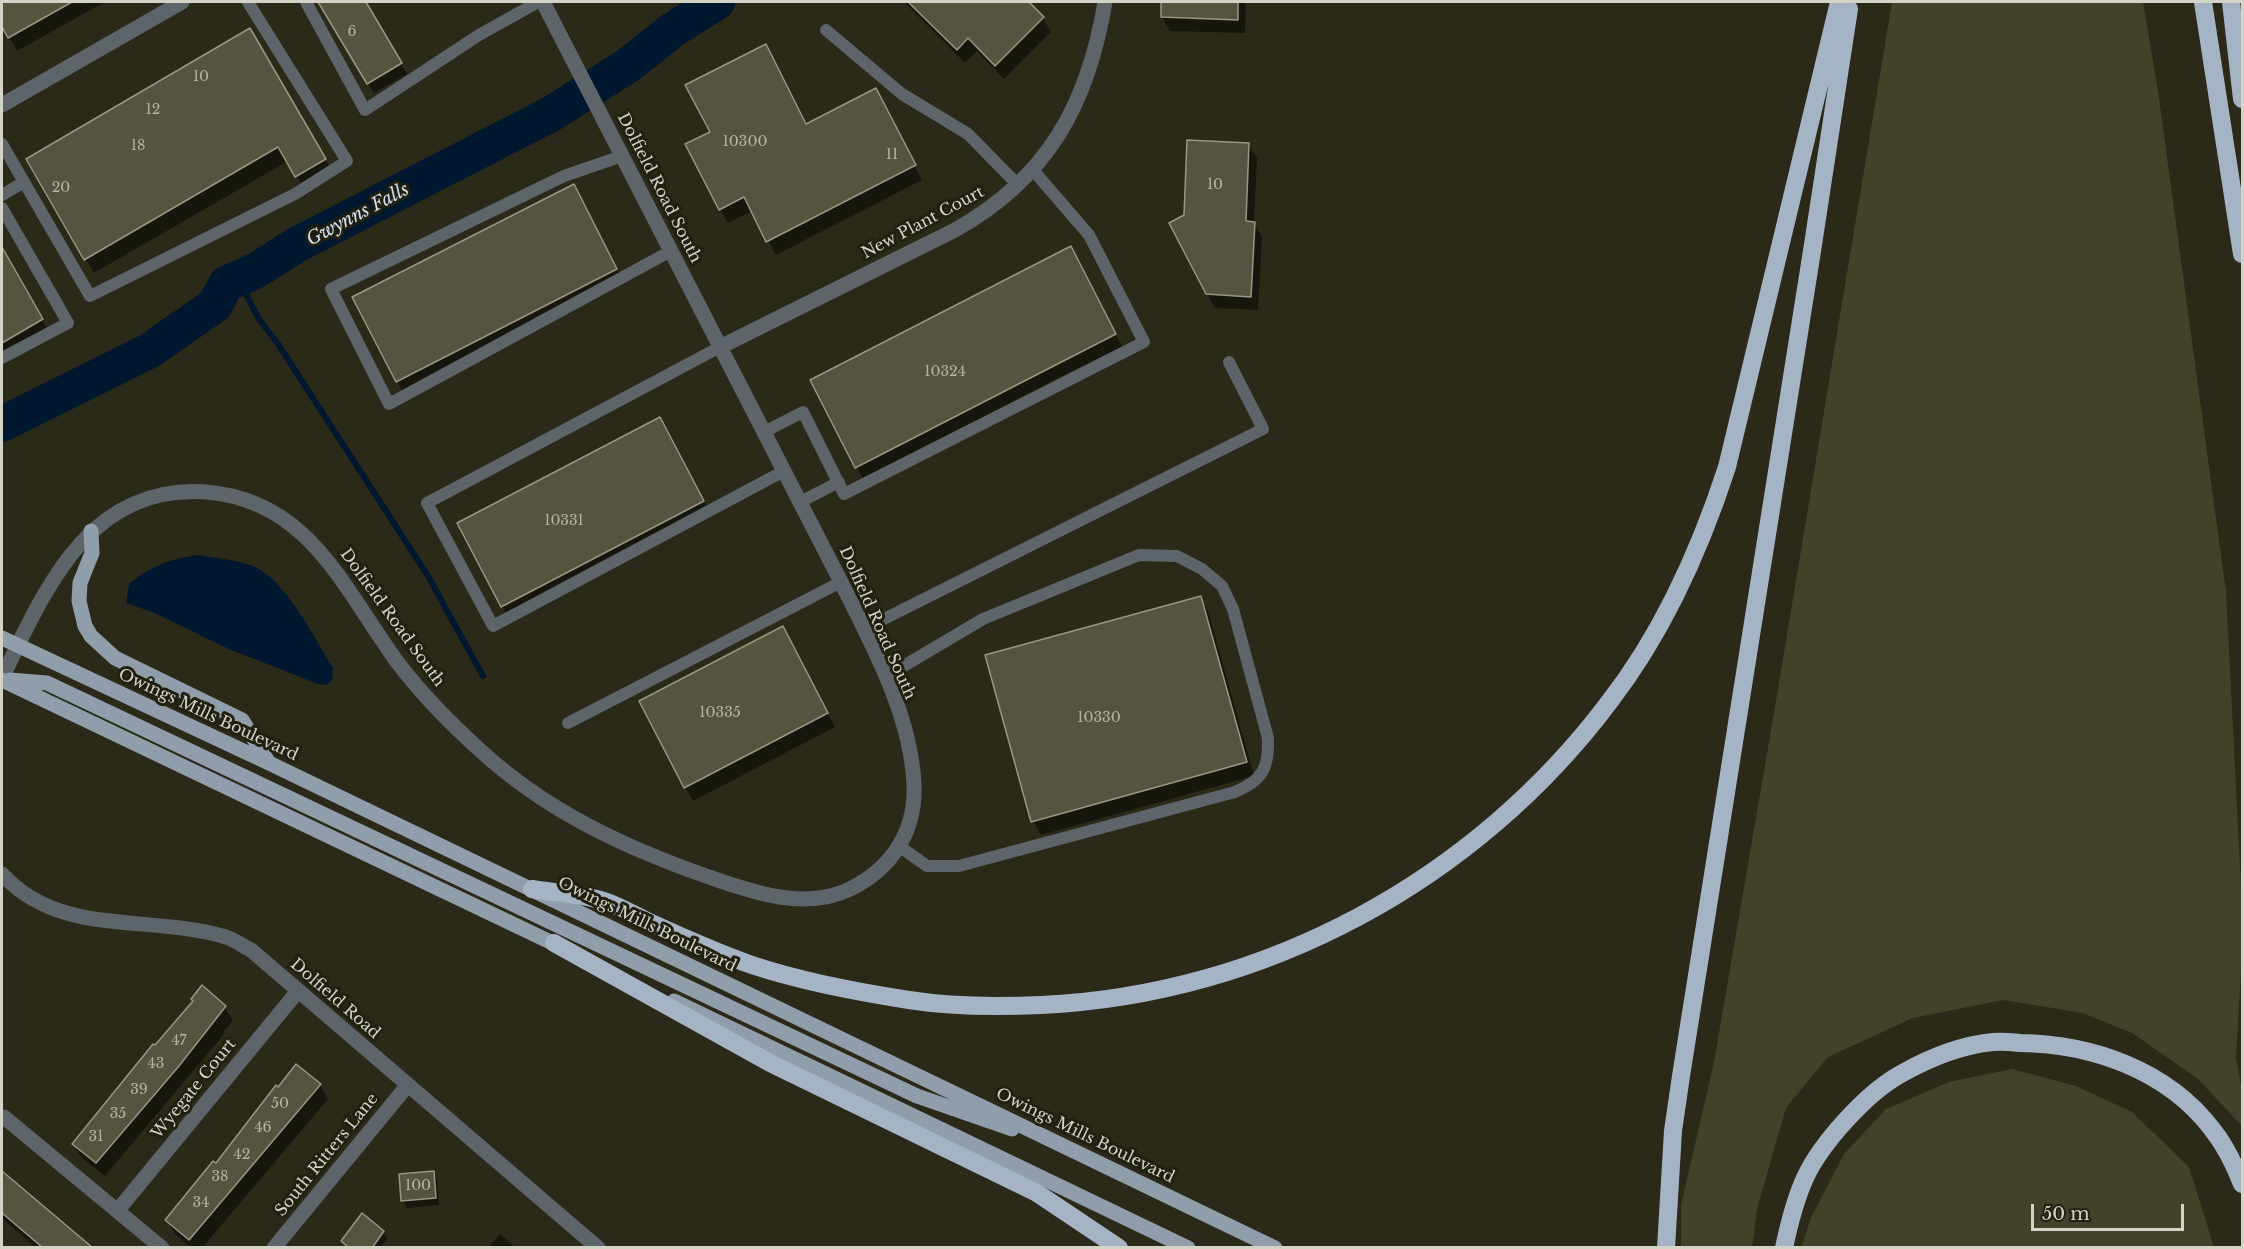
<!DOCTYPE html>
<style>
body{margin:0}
#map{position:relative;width:2244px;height:1249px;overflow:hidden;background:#2b2a19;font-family:"Libre Baskerville",serif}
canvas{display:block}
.frame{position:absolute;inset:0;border:3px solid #d4d3c8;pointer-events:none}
.scale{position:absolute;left:2031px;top:1204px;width:153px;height:27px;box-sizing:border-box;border:3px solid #d4d3c8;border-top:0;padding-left:8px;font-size:18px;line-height:21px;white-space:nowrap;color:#d4d3c8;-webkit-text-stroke:4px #22200f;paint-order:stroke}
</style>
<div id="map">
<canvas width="2244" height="1249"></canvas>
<div class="frame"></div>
<div class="scale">50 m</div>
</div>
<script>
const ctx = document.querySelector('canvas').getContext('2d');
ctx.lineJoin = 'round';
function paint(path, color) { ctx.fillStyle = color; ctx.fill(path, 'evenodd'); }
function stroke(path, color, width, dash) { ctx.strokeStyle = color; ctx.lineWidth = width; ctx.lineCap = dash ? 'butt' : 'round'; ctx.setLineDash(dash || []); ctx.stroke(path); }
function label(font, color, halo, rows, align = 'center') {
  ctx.font = font + ' "Libre Baskerville",serif'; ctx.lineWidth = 6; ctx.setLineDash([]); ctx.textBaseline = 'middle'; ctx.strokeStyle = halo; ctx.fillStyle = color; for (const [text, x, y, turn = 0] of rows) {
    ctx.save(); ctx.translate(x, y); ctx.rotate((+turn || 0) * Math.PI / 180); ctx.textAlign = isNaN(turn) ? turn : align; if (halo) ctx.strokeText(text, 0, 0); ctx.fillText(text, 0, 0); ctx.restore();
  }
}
paint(new Path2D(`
 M1892 2H2143L2158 91 2226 592 2242 906V953L2236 1058 2242 1090V1126L2197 1078 2132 1033 2083 1013 2003 1000 1913 1018 1828 1057 1786 1108 1757 1209 1752 1247H1681V1205L1714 1062 1774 713Z
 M2012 1069 2076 1086 2132 1112 2189 1167 2214 1247H1801L1811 1218 1844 1154 1886 1109 1949 1082Z`), '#424129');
paint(new Path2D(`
 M196 555C214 558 237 559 255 567 285 580 316 640 333 668L332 680 326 685 318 684 229 649 152 612 126 603 129 584C151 566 168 560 196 555Z`), '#00182f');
paint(new Path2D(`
 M2 2H105L17 51 2 24Z
 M320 2H364L407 74 374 93Z
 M904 2H1027L1043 18 1051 32 1004 79 977 51 965 63Z
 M1163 2H1246L1245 33 1170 31 1162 17Z
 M250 30 333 173 305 190 288 161 94 273 28 159Z
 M883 104 922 180 776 255 752 211 728 223 720 209 712 132 807 125Z
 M1248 144 1257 158 1254 223 1262 237 1258 310 1215 308 1207 294 1185 216Z
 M581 200 624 283 405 395 397 381Z
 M2 250 50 334 2 362Z
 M1078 262 1123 348 864 481 812 381Z
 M668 433 711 515 510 620 502 606Z
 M1200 597 1208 611 1254 776 1041 835 1033 821Z
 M791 642 835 727 693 801 685 787Z
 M225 1007 233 1021 223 1032 224 1034 105 1176 82 1158 73 1144Z
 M320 1085 328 1099 202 1248H191L175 1234 167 1220 216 1165Z
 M2 1170 13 1180 17 1185 91 1248H36L2 1218Z
 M433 1173 437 1179 439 1205 407 1208 403 1201 401 1176Z
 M362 1216 383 1232 387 1239 380 1248H346L342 1241Z
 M500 1234 516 1248H488Z`), '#0007');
stroke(new Path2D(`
 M238 279 259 319 278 344 428 576 483 676`), '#00182f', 6);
stroke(new Path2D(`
 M2 424 149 351 215 305 226 284 257 270 298 244 551 114 627 66 674 29 717 2`), '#00182f', 36);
const building = new Path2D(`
 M2 2H72L8 38 2 27Z
 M318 2H366L402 63 367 84Z
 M908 2H1029L1044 17 995 66 968 38 957 50Z
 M1161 2H1238V20L1161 17Z
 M250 28 326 159 295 177 278 147 84 260 26 159Z
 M766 44 806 124 876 88 916 165 766 242 744 197 719 210 685 144 710 132 685 85Z
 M1187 140 1249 143 1246 221 1255 222 1251 297 1206 294 1169 223 1184 215Z
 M574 184 617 269 396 382 352 297Z
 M1071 246 1116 334 855 468 810 380Z
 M2 247 43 319 2 343Z
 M660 417 704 501 501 607 457 523Z
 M1201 596 1247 762 1031 822 985 655Z
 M783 626 828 713 684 788 639 701Z
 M202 985 226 1006 179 1066 96 1163 72 1144 153 1044 155 1045 193 1001 191 999Z
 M296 1064 321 1084 189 1240 165 1220 213 1161 216 1163 276 1085 278 1087Z
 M2 1171 93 1248H43L2 1213Z
 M434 1171 436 1198 401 1201 399 1174Z
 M362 1213 384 1231 372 1248H349L341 1241Z`);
paint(building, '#565441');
stroke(building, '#989782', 1.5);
stroke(new Path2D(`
 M306 2 365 110 479 35 538 2
 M826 30 902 94 968 134 1018 185
 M2 144 90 296 295 194 347 161 248 2
 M622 156 564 176 331 289 389 404 671 251
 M2 195 24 182
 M2 208 68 323 2 358
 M720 347 427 503 493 626 784 471
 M764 432 803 412 844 494 1144 342 1089 235 1033 170
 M800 502 839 482
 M864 629 1263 429 1229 362
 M885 677 983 619 1139 555 1177 556 1202 569 1222 586 1233 609 1268 738C1269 768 1263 780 1235 792L959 866H927L899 846
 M568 723 841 582`), '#5d646a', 12);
stroke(new Path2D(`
 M2 105 182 2
 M720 347 955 230C1048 178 1088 104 1105 2
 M2 678C45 590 88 484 206 492 310 500 344 590 398 663 423 696 452 725 482 752 548 812 626 848 709 877 752 892 805 911 850 889 891 869 916 832 914 785 911 714 872 645 841 582L543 2
 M2 874C60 938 151 914 226 937 235 940 243 946 251 950L598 1248
 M4 1117 162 1248
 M118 1210 298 991
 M274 1248 407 1086`), '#5d646a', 15);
stroke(new Path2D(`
 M91 531 92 553 80 583 79 601 85 626 91 636 115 658 242 720 269 763
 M2 638 269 763 1275 1248
 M2 680 563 948
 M10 680 47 683 917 1096 1012 1129
 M674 1001 1188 1248`), '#909eab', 15);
stroke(new Path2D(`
 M2203 2 2242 254
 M2231 2 2242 99
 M532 889C556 893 582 894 604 901 620 906 636 916 651 923 684 938 717 953 752 965 803 982 857 992 909 1000 953 1007 997 1007 1041 1005 1265 995 1476 880 1610 701 1664 631 1700 550 1727 467L1839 2
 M554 943 770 1063 1037 1193 1119 1248
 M1666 1248 1673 1131 1681 1076 1812 251 1849 9
 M1784 1248C1789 1224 1795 1200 1805 1178 1821 1143 1866 1094 1899 1075 1927 1059 1961 1045 1993 1042 2001 1041 2011 1042 2020 1043 2092 1044 2167 1070 2212 1129 2225 1145 2235 1166 2242 1184`), '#a4b4c5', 18);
label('14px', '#b4b3a6', null, [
 ["6",352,32],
 ["10",201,77],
 ["12",153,110],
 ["10300",745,142],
 ["18",138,146],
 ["11",892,155],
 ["10",1215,185],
 ["20",61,188],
 ["10324",945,372],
 ["10331",564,521],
 ["10335",720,713],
 ["10330",1099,718],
 ["47",179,1041],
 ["43",156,1064],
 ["39",139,1090],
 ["50",280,1104],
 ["35",118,1114],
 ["46",263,1128],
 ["31",96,1137],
 ["42",242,1155],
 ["38",220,1177],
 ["100",418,1186],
 ["34",201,1203]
]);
label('16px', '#d4d3c8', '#22200f', [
 ["Dolfield Road South",659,188,63],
 ["New Plant Court",923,223,-28],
 ["Dolfield Road South",392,618,54],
 ["Dolfield Road South",877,623,66],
 ["Owings Mills Boulevard",208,715,25],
 ["Owings Mills Boulevard",647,925,26],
 ["Dolfield Road",335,999,41],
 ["Wyegate Court",194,1089,-51],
 ["Owings Mills Boulevard",1085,1136,26],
 ["South Ritters Lane",327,1155,-51]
]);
label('italic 18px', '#d0e3f7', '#22200f', [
 ["Gwynns Falls",358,215,-28]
]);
</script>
